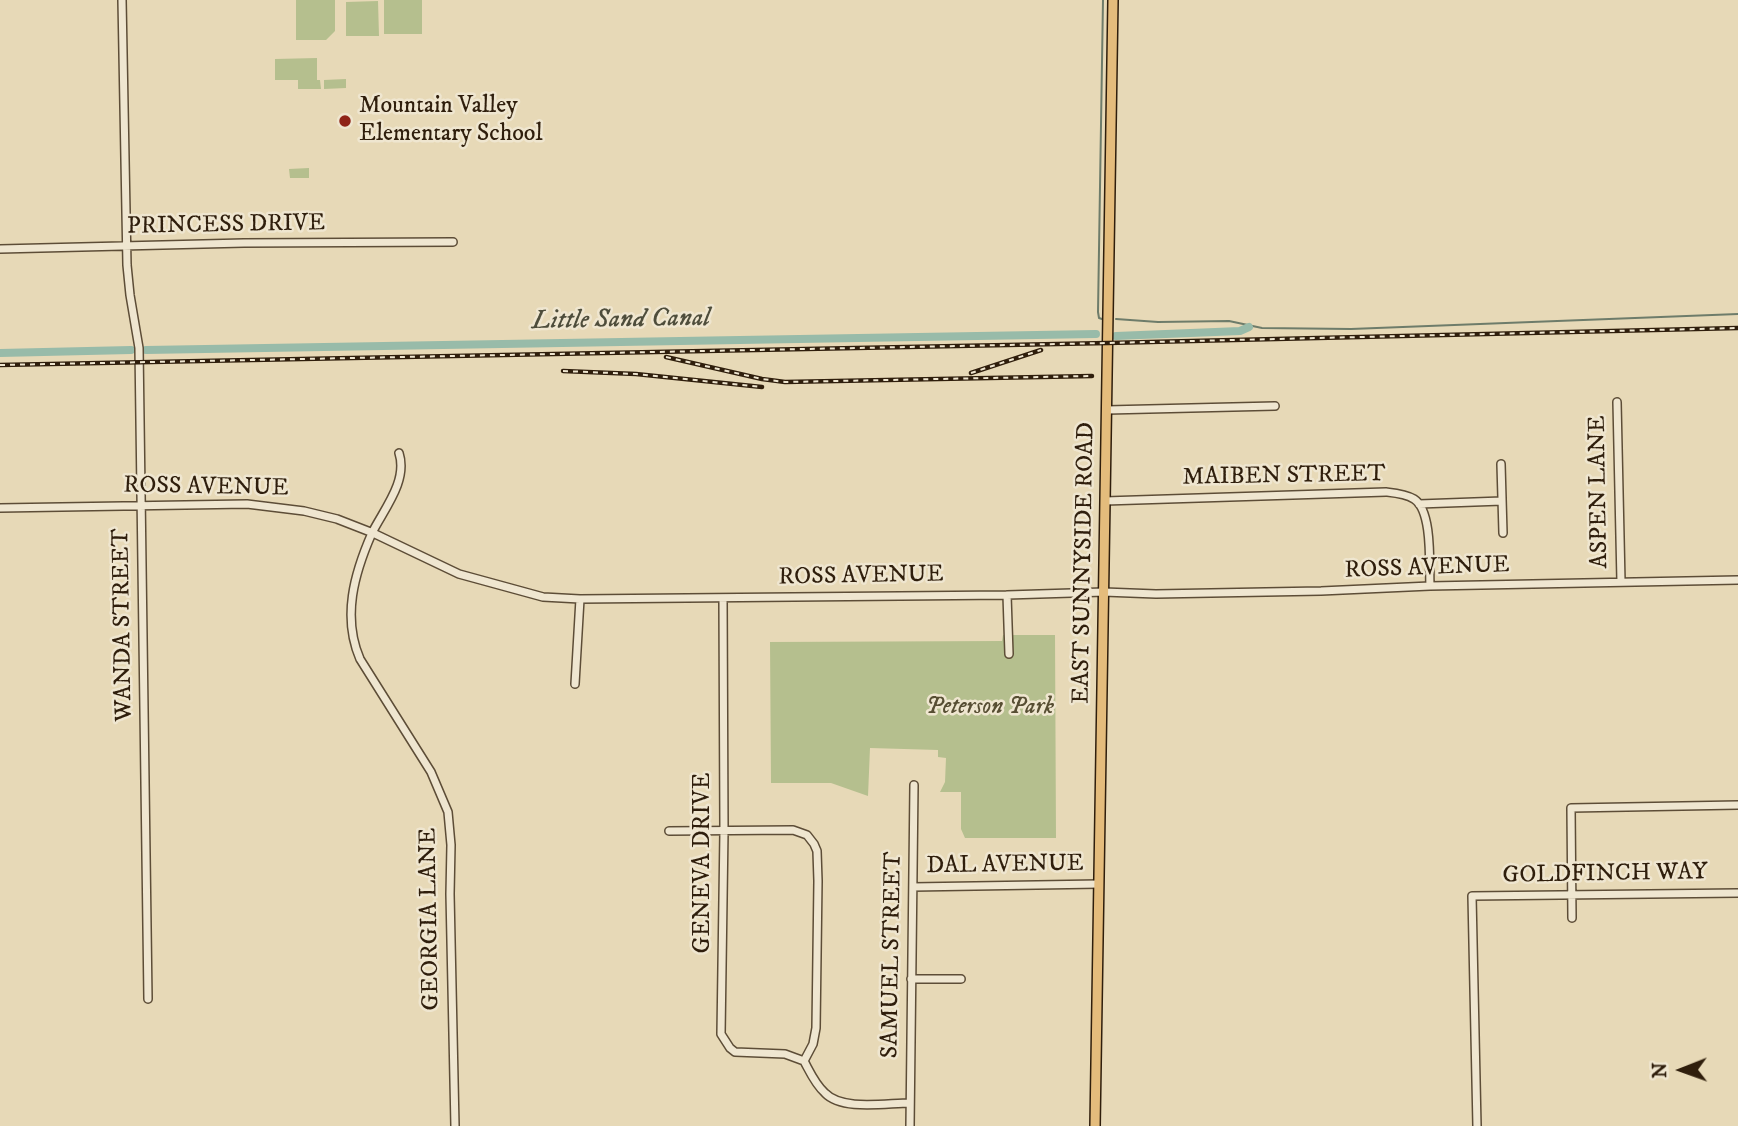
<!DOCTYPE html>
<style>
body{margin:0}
#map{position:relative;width:1738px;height:1126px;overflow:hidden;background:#e7d9b7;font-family:"IM FELL DW Pica",serif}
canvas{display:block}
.north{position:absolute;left:1647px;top:1035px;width:70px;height:70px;-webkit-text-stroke:5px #efe6d0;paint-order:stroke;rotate:269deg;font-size:19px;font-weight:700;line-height:28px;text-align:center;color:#2f1e0c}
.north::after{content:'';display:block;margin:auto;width:24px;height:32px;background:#2f1e0c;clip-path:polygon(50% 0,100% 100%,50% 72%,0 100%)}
</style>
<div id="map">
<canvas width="1738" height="1126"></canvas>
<div class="north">N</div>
</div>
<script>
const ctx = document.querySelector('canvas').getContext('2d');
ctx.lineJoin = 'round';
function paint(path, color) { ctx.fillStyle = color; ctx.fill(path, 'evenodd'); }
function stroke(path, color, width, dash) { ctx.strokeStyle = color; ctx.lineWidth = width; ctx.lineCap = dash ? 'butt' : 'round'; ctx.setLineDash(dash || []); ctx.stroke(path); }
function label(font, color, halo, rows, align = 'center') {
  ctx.font = font + ' "IM FELL DW Pica",serif'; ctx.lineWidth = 5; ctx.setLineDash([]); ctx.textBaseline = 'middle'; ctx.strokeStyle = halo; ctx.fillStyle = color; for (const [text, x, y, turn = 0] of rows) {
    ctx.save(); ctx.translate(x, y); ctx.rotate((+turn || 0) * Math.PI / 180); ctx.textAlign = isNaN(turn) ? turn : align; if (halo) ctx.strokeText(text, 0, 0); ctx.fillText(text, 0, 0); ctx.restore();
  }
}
paint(new Path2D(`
 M296 0H335V31L326 40H296Z
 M384 0H422V34H384Z
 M378 1 379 36H346V2Z
 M317 58V80H320L321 89H298V80H275V59Z
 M346 79V88L324 89V80Z
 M309 168V178H290L289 169Z
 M1003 635H1055L1056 838H965L961 829V792H940L945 782 946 758 938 757V750L870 748 868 796 831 783H771L770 642 1002 641Z`), '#b5bf8e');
stroke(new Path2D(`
 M1102 319 1099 318 1098 312 1103 0
 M1116 319 1158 322 1229 321 1262 328 1351 329 1738 314`), '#6e7c6a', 2);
stroke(new Path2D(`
 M1116 336 1240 331 1249 327
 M146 350 1096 334
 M0 353 131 350`), '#98bba9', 8);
const minor = new Path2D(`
 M122 0 127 265 130 295 139 348 148 999
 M0 249 244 243 453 242
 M1617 402 1621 582
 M1107 410 1275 406
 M399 453C408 481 384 509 372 533 354 574 342 617 360 659L431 772 448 812 451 845 450 894 455 1126
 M1501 464 1503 533
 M1105 501 1386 492C1395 493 1406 494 1414 499 1433 511 1429 565 1430 586
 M1419 504 1502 501
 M0 508 247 504 304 511 337 519 373 533 459 574 543 597 580 599 1007 595 1104 592 1156 594 1321 591 1430 586 1738 580
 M1007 595 1009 654
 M723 599 724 831 721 1034 730 1048 735 1052 785 1054 804 1061
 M575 684 580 599
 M669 831 793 830 807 835 814 844 817 851 818 881 816 1028 813 1044 804 1061C810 1072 815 1084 825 1093 842 1111 886 1103 910 1103
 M913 887 1099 884
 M1572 918 1571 808 1738 805
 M911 979H961
 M910 1126 914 785
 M1477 1126 1472 896 1738 893`);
const major = new Path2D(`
 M1095 1126 1113 0`);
stroke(minor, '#5d4d37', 10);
stroke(major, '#2f1e0c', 12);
stroke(minor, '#efe6d0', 7);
stroke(major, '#e4bc7c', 9);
const rail = new Path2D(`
 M666 357 762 379 785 382 1092 376
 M0 365 1108 343 1738 328
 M563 371 636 374 762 387
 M971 373 1041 350`);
stroke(rail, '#2f1e0c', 4.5);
stroke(rail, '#efe6d0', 2, [5]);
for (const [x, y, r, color] of [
 [345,121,7,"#8f2418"]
]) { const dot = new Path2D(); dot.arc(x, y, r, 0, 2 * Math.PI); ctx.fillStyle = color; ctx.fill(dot); stroke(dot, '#efe6d0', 2.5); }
label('24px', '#2f1e0c', '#efe6d0', [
 ["Mountain Valley",359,107],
 ["Elementary School",359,135]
], 'left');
label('24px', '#2f1e0c', '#efe6d0', [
 ["PRINCESS DRIVE",226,226,-1],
 ["MAIBEN STREET",1284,477,-1],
 ["ROSS AVENUE",206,488,1],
 ["ASPEN LANE",1600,492,-91],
 ["EAST SUNNYSIDE ROAD",1085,563,-89],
 ["ROSS AVENUE",1427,569,-2],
 ["ROSS AVENUE",861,577,-1],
 ["WANDA STREET",124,625,-91],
 ["GENEVA DRIVE",704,863,-90],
 ["DAL AVENUE",1005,866,-1],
 ["GOLDFINCH WAY",1605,875,-1],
 ["GEORGIA LANE",431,919,-91],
 ["SAMUEL STREET",893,955,-89]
]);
label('italic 24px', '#574e33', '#efe6d0', [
 ["Peterson Park",990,708]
]);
label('italic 26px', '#4e4d3b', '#efe6d0', [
 ["Little Sand Canal",621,321,-1]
]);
</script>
